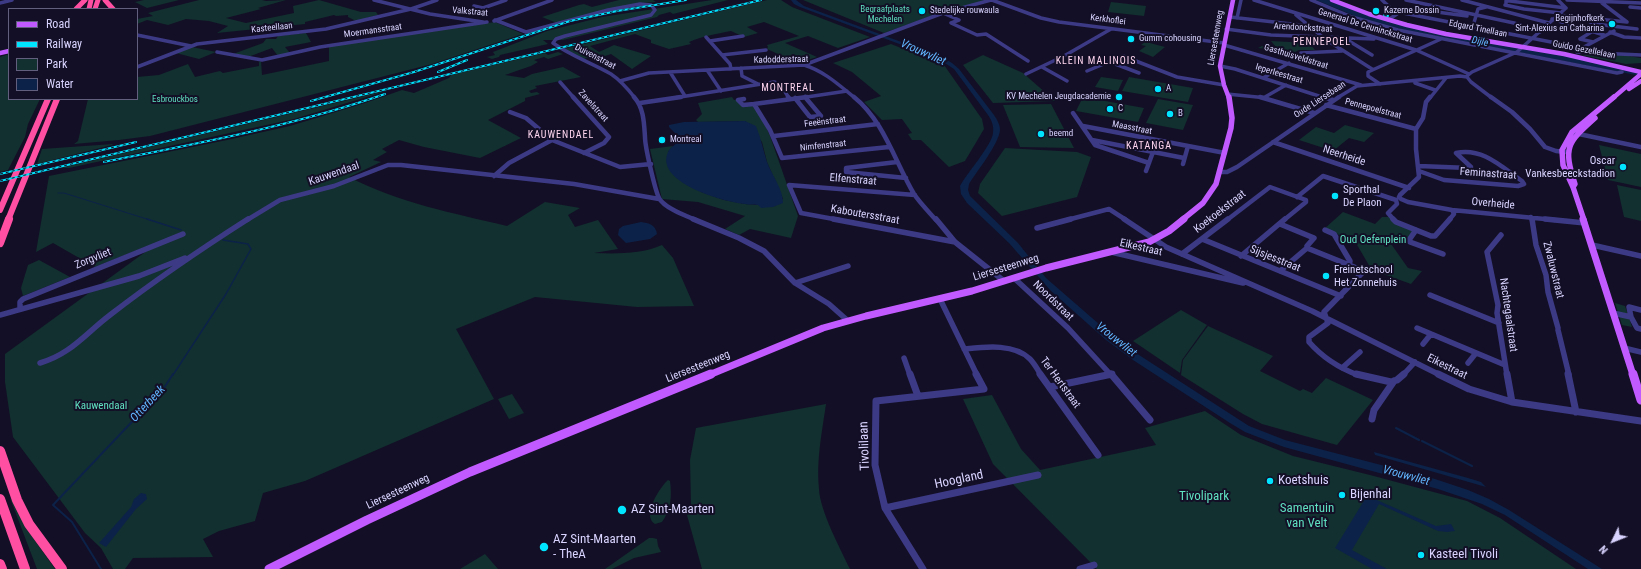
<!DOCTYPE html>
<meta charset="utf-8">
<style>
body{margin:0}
#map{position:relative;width:1641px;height:569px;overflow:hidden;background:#130f26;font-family:"Roboto Condensed",sans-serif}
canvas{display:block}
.legend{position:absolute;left:8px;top:8px;width:130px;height:92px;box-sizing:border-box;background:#130f26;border:1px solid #625e7d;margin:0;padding:5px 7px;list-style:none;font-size:12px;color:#d9d4ff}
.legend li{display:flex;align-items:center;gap:8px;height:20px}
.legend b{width:20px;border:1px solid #625e7d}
.north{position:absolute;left:1593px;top:521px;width:40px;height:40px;-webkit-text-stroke:3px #130f26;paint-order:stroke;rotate:227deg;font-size:11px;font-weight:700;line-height:16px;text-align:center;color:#d9d4ff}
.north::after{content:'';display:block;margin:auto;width:14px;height:18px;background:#d9d4ff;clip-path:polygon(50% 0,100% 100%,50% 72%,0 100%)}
</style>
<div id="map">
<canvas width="1641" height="569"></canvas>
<ul class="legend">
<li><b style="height:5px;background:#c25bff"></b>Road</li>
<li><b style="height:5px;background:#00e5ff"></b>Railway</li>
<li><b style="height:11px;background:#12302f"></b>Park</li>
<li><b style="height:11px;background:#0c2248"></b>Water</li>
</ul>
<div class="north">N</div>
</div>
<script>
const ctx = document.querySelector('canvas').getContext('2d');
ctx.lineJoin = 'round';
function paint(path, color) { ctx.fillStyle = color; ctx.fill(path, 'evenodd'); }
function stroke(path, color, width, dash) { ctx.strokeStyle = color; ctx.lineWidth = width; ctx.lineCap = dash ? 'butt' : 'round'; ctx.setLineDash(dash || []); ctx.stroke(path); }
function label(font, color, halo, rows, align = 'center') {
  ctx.font = font + ' "Roboto Condensed",sans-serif'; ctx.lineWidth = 4; ctx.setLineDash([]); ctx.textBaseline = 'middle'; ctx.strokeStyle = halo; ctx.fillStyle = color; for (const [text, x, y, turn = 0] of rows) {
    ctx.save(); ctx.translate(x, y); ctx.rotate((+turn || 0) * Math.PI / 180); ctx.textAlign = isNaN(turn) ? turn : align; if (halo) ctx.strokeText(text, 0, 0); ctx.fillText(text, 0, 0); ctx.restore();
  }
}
paint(new Path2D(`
 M144 0H179L147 8 135 2Z
 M199 0H262L266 1 286 0 258 8 261 9 226 18 246 23 294 13 293 6 319 0 361 12H376L378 15 356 21 348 17V15L336 16 334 15 305 22V24L217 33 228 26 209 21 186 19 168 25 147 20 137 24V19L153 16 148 13Z
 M619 0H653L656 2 641 3 557 23 542 17 579 5 584 4 592 7Z
 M712 0H728L673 14 670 12 659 15 657 17 563 40H543L548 44 500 55 499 57 492 59 487 57 495 55 493 52 547 31 602 17Z
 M767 0H781L792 7 870 37 838 48 808 36 785 43 817 57 798 63 767 49 768 47 767 45 799 36 764 22 747 27 758 33 744 37 731 31C716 34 702 36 689 42L691 44 669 49 651 43V40L635 34 590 46 599 52 614 45 651 56 632 69 611 54 596 59 590 57 584 59 563 49Z
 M803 0H989L934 15 884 33Z
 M1111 2 1146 6 1144 16 1108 12Z
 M495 22 523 34 432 64 150 136 119 140 74 144 78 141 88 99H137V77L159 75 188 64 195 77 220 71 223 73 259 66V62L261 61 262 75 329 61V46Z
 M306 33 311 42 285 47 290 53 278 56 272 48 248 57 233 54 263 43 266 39H276L278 36Z
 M1271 41 1309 43 1315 50H1299L1295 52 1258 48 1262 46 1276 47Z
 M1145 42H1146L1165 47 1153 57 1139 51 1146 46 1141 45Z
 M891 44 944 65 982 119 984 129 965 161 949 167 921 140H912L908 134 912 133 902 119 882 120 864 102 881 96 852 72 833 63Z
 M192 47 216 52 199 59 176 53Z
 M558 52 563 54 548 59 544 57 534 60 538 62 531 66 505 75 524 78 532 74 563 67 581 77 535 86 537 88 529 91 531 93 537 92 540 94 525 98V101L488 120 521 138 480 158 424 147 399 140 382 149 387 152 373 160 381 162 349 177C399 203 453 213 507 226L545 202 580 208 568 215 575 227 598 220 618 249 594 253C616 254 642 254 662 245L673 258 694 306 637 307 535 297 456 329 494 399 305 481 263 493 255 521 219 531 203 539 213 557 133 558 125 569H113L101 548 85 533 13 437 5 382V354L148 250 145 247 95 267 53 243 36 252 49 176 227 140 290 126 365 103 402 90 414 93 449 78 451 75 545 53 548 55Z
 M9 54V99H40L28 124 25 137 8 170 0 172V57Z
 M983 55 1023 73 1055 101 993 103 963 65Z
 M1581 55H1622L1641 58V63L1626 64Z
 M1101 77 1123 80 1118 91 1095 87Z
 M1129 77 1193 88 1188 102 1122 91Z
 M390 90 294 119 69 168H61Z
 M732 97 734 100 740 99 744 105 752 104 763 119 770 136 798 216 791 238 750 229 739 235 725 229 745 216 698 202 662 199 650 149 673 146 668 152 701 192 724 200 745 204 758 205 783 199 767 162 762 142 745 121 698 122 696 120 702 114 698 103Z
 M1083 97 1144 108 1138 122 1076 111Z
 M1158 99 1193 105 1183 130 1146 123Z
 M1051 104 1074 148 1020 147 1003 105Z
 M1345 125 1374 133 1364 142 1349 138 1333 151 1299 140 1316 127 1334 133Z
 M113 144 112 145 37 164 42 149Z
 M1599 145 1641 154V187L1608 180Z
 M1005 148 1077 152 1091 157 1077 197 1002 216 978 193 980 184Z
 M1617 185 1641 190V221L1624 217Z
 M1343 212 1375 224 1382 217H1389L1395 223 1414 231 1404 241H1389L1408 268 1422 271 1411 284 1361 266 1370 267 1353 238 1340 237 1338 234 1324 229Z
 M39 260 70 277 23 296 21 288 28 265Z
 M1615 303 1625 306 1632 327 1622 325Z
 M1181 310 1207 325 1182 360 1180 373 1133 341Z
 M1208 326 1273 356 1260 371 1300 391 1303 389 1312 393 1326 378 1373 400 1337 445 1262 424 1243 414 1181 375 1183 360Z
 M512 394 524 413 509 419 498 399Z
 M992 395 1021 449 1040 470 1156 445 1145 428 1205 411 1241 435 1293 456 1370 475 1467 501 1500 518 1576 569H1097L993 464 963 399Z
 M826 404C822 432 816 461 819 489 820 511 840 548 850 569H702L687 515 691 505 690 460 696 428Z
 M668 480 670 481C672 497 671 509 662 522L655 524C641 516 660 487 668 480Z
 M10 498 13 501 26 528 55 569H37Z
 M649 538H653L657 539 658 546 661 552 634 558 612 569H605Z
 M485 554 498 569H460Z`), '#12302f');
paint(new Path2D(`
 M791 0H796L804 6 942 57 952 63 959 69 994 115C997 120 1000 124 1000 130 999 144 977 171 969 184L968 190 970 196 1018 243 1046 278 1122 344 1249 426 1285 440 1435 479 1468 490 1489 499 1509 510 1602 569H1588L1505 515 1482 504 1438 489 1284 447 1245 432 1230 423 1133 360 1106 340 1051 291 1009 243 967 203 961 194 960 186C967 173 992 145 993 133 994 126 992 121 988 115L954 69 937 58 800 7 794 4Z
 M1316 0H1329L1354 10 1392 22 1641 71V76L1405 30 1360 18Z
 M745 121 756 126C761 138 763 150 767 162 772 175 783 189 783 203L773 207 761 208 758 205C754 204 749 205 745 204 724 202 651 182 669 150 671 147 675 145 678 142L675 133 669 127V125L684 122Z
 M641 222C649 223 656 225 657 234L650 239 626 243 618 235 619 229 623 226Z
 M1374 452 1468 478 1481 482 1486 487 1375 455Z
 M141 493 146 494 147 499 136 509 106 547 99 543 131 507 134 499Z
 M1370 497 1436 526 1451 524 1455 531 1447 532 1438 531 1379 504 1352 550 1387 569H1372L1335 548 1365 499Z`), '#0c2248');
stroke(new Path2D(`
 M58 193H64L150 220`), '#0c2248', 1);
stroke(new Path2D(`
 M147 219 181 230
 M173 375 226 294 251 249 248 244 223 240`), '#0c2248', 1.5);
stroke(new Path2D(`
 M1396 428 1419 440
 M1422 441 1472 466
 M101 569 72 522 53 505 164 388 173 374`), '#0c2248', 2);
stroke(new Path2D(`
 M374 0 430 14 483 22
 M992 0 1041 18 1059 22 1224 43
 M1254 0 1416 50 1469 74
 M1311 0 1352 17 1398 30 1617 73 1622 72
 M1382 0 1397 14 1388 20
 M1406 0 1514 23 1540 32
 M1462 0 1549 23
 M1567 0 1641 3
 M0 3 12 0
 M1602 3 1627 22
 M1506 4V1H1510L1566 8
 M1505 5 1524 9 1561 13
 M474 6 483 8 506 0
 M1630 7 1641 8
 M1420 10 1426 11
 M1393 11 1602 52
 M1429 11 1467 16
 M943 13 959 20 951 23 977 35 986 34 1028 61
 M1296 15 1325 39 1372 69
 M1558 15 1627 22
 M1230 17 1309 26
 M1237 18 1241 0
 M1552 19 1604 35
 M495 20 526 32 608 10 640 4 651 5 655 10 651 15 565 36 556 39 553 43C571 56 592 63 611 74 620 80 628 89 635 98
 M1592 20 1590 22 1595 24 1637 29
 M494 21 552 0
 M1473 26 1478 9 1486 7
 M1226 29 1271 35 1374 39
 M1593 31 1580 39 1593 42
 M1610 32 1624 37 1641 38
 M137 35 191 46
 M706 37 730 64 731 69
 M1344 38 1372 55
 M710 41 743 36
 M1224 45 1361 85
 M1584 47 1614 31
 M217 52 262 60 320 47 487 22
 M1577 52 1641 55
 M722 55 766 50
 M1303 59 1301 53 1342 51
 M1110 62 1139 73
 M804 65 943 13 991 0
 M1220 66 1235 69 1325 98
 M137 67 197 44 326 29 411 9 437 0
 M1042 67 1067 81
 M741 68 742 76 758 84
 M707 70 721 91
 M1087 71 1123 56 1177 77 1224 85
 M670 72 685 96
 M1026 74 1064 56 1111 29
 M1467 76 1472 72 1517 52 1566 8 1558 0
 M1467 77 1471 82 1492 98
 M1263 78 1289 63
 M620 81 649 73 804 65C824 71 839 85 855 98
 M560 82 574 98
 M1415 83 1435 90
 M1380 84 1368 76V72L1441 39
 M1227 94 1267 98
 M1265 97 1286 85
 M674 98 774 82 780 84 789 98
 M800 98 847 91
 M1337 98 1357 86 1460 76 1467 77
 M1430 98 1446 78`), '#3d3a85', 3.5);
stroke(new Path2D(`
 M573 97 609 137 604 143 584 153
 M634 97C644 108 644 123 645 137 645 147 655 190 659 198 664 208 686 216 696 220
 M788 97 790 99
 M807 97 754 104 770 130 782 158 889 147
 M854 97C884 121 895 162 914 194 920 203 929 212 936 220
 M1260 97 1314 113
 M1322 97 1333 100
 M1491 97 1512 112 1530 129 1545 147 1556 151 1566 152
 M795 98 810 117 821 116 805 97
 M744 99 738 100 743 105 754 104
 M640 103 681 97
 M1326 105 1416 129
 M510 112 526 118 552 140 620 167 651 164
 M1073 113 1095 145 1149 163
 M1083 126 1225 153
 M1574 133 1641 147
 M774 136 878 124
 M1092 140 1184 158
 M1273 142 1409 188
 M897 162 846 168V172L906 178
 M1183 164 1188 146
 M1419 166 1469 168 1471 167 1456 153C1482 147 1502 167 1522 181L1524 184 1518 186 1444 180 1419 171
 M1146 171 1153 152
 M1220 172H1227L1237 167 1339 97
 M494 176 509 163 552 140
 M1297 197 1323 176 1396 200 1397 204 1388 213 1394 220
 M1401 199 1408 202 1452 210 1555 220
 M1401 199 1399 197 1400 195 1419 177 1416 149V129L1423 118 1426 102 1430 97
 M1531 217 1532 220
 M247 220 280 200 334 186 388 165H401L574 184 659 199
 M839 220 801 213 789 185 915 195
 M1067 220 1109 209 1126 220
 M1227 220 1270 187 1306 200V202L1284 220
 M1449 220 1454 214 1452 210`), '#3d3a85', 4.5);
stroke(new Path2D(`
 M693 219 739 238 764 251 795 283 829 304 847 320
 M833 219 955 242
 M936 219 955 242 1004 281
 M1124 219 1166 247 1312 311 1440 375
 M1393 219 1396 222 1431 236H1435L1450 219
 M1532 219 1536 245 1546 275 1548 292 1558 328
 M1545 219 1585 223
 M1280 224 1314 238 1307 246
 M1037 228 1071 219
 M1325 230 1334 234 1350 261 1349 265
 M1416 230 1409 240 1410 242 1443 254
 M1501 235 1487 252 1498 305 1497 313 1507 375
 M1202 239 1341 296
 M1592 245 1641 256
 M1111 252 1243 283
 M1182 254 1228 219
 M1241 256 1285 219
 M1280 271 1307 248 1364 271 1324 312 1328 323 1309 337V342C1323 358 1339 368 1358 375
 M1014 278 1068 328 1111 375
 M795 283 848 266
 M1430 295 1499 323
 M940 299 977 375
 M20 309V302L23 299 183 234
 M1641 310 1629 307 1631 317 1637 328 1641 329
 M1613 313 1631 317
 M0 315 139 276 185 258
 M1417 328 1505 365
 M1558 330 1569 375
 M1423 344 1431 334
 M1624 348 1641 352
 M964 349C984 347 1014 343 1030 359 1034 363 1038 370 1041 375
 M904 358 910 375
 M40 363C71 354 85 334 110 315 154 281 201 249 248 219
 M1468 363 1476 353
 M1342 368 1360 352
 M1109 375 1112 374
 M1403 375 1415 362`), '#3d3a85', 5.5);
stroke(new Path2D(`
 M910 374 918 396
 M1040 374 1098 455
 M1111 374 1150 420
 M1356 374 1391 382 1397 380 1404 374
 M1438 374 1469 389 1512 402 1641 421
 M1507 374 1512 402
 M1568 374 1576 412
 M1050 387 1112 374
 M1372 419 1374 410 1394 381
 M885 508 1038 475
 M923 569 885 508 875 465 876 401 984 389 976 374
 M1080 569 1094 565`), '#3d3a85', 7);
stroke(new Path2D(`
 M1332 0 1369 14 1407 25 1446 34 1564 54 1641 72
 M0 53 9 51
 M1629 89 1641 81
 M1229 98 1224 85 1220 66 1233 0
 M1613 98 1641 74`), '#c25bff', 4.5);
stroke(new Path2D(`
 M1573 187 1575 184C1563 147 1567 143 1595 118
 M1182 220 1203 203 1216 184 1231 128 1232 118 1229 97
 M1584 220 1573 187 1563 165 1562 150 1572 132 1614 97`), '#c25bff', 5.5);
stroke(new Path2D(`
 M1583 219 1633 375
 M709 375 823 328 866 316 972 291 1046 268 1149 242 1169 231 1184 219`), '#c25bff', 7);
stroke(new Path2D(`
 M1633 374 1641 400
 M269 569 367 520 470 472 711 374`), '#c25bff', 9);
stroke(new Path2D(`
 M105 0 113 9
 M76 9 85 0
 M89 9 91 0
 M95 9 98 0`), '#ff4fa3', 5);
stroke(new Path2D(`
 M0 210 48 99
 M8 220 57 99`), '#ff4fa3', 6);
stroke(new Path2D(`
 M0 243 9 219`), '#ff4fa3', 8);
stroke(new Path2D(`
 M0 451 17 500 29 524 62 569
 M0 499 25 569
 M0 564 2 569`), '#ff4fa3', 10);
const rail = new Path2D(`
 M1384 15 1388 16
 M438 72 467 60
 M311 101 414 72 570 21 617 11 686 0
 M104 162C199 143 293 126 385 94
 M0 174 136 142
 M0 181 761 0`);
stroke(rail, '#00e5ff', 2);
stroke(rail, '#130f26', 1, [3]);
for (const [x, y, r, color] of [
 [922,11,4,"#00e5ff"],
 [1376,11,4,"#00e5ff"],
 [1612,24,4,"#00e5ff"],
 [1131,39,4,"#00e5ff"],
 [1158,89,4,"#00e5ff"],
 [1119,97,4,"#00e5ff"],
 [1110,109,4,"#00e5ff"],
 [1170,114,4,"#00e5ff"],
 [1041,134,4,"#00e5ff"],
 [662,140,4,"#00e5ff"],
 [1623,167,4,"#00e5ff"],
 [1335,196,4,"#00e5ff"],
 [1326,276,4,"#00e5ff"],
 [1270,481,4,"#00e5ff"],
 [1342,495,4,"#00e5ff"],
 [622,510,5,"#00e5ff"],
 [544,547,5,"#00e5ff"],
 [1421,555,4,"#00e5ff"]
]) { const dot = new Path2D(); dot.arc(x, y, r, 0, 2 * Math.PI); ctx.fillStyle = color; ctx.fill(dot); stroke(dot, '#130f26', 1.5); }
label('9px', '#5fe0c0', '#130f26', [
 ["Begraafplaats",885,10],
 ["Mechelen",885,20],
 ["Esbrouckbos",175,100]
]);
label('9px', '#d9d4ff', '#130f26', [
 ["Stedelijke rouwaula",930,11],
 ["Kazerne Dossin",1384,11],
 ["Begijnhofkerk",1604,19,"right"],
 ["Sint-Alexius en Catharina",1604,29,"right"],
 ["Gumm cohousing",1139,39],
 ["A",1166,89],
 ["KV Mechelen Jeugdacademie",1111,97,"right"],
 ["C",1118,109],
 ["B",1178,114],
 ["beemd",1049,134],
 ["Montreal",670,140]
], 'left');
label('9px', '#d9d4ff', '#130f26', [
 ["Valkstraat",470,12,5],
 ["Kerkhoflei",1108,20,7],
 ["Generaal De Ceuninckstraat",1365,26,17],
 ["Kasteellaan",272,28,-6],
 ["Arendonckstraat",1303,28,3],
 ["Edgard Tinellaan",1478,29,11],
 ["Moermansstraat",373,31,-8],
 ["Liersesteenweg",1216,38,-80],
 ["Guido Gezellelaan",1584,50,11],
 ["Duivenstraat",595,57,27],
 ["Gasthuisveldstraat",1296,57,17],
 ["Kadodderstraat",781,60,-1],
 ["Ieperleestraat",1279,74,17],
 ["Oude Liersebaan",1320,100,-33],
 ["Zavelstraat",593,106,48],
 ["Pennepoelstraat",1373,109,15],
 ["Feeënstraat",825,122,-7],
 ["Maasstraat",1132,128,11],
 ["Nimfenstraat",823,146,-6]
]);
ctx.letterSpacing = '1px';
label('10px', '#ffd6f0', '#130f26', [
 ["PENNEPOEL",1322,42],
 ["KLEIN MALINOIS",1096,61],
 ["MONTREAL",788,88],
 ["KAUWENDAEL",561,135],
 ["KATANGA",1149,146]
]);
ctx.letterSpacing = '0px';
label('italic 10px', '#62b6ff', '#130f26', [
 ["Dijle",1480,42,11]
]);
label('11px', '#d9d4ff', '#130f26', [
 ["Neerheide",1344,156,18],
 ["Kauwendaal",334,174,-19],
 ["Feminastraat",1488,174,4],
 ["Elfenstraat",853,180,5],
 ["Overheide",1493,204,5],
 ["Koekoekstraat",1220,212,-38],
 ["Kaboutersstraat",865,215,10],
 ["Eikestraat",1141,248,13],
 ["Zorgvliet",93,259,-22],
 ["Sijsjesstraat",1275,259,22],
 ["Liersesteenweg",1006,268,-17],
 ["Zwaluwstraat",1553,270,76],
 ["Noordstraat",1053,301,44],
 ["Nachtegaalstraat",1508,315,82],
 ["Liersesteenweg",698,367,-22],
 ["Eikestraat",1447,367,26],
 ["Ter Hertstraat",1060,383,54],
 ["Liersesteenweg",398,492,-25]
]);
label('11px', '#d9d4ff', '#130f26', [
 ["Oscar",1615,161,"right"],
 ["Vankesbeeckstadion",1615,174,"right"],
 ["Sporthal",1343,190],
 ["De Plaon",1343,203],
 ["Freinetschool",1334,270],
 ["Het Zonnehuis",1334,283]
], 'left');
label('11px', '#5fe0c0', '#130f26', [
 ["Oud Oefenplein",1373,240],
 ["Kauwendaal",101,406]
]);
label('italic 12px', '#62b6ff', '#130f26', [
 ["Vrouwvliet",923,53,24],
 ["Vrouwvliet",1116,340,38],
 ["Otterbeek",148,404,-47],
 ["Vrouwvliet",1406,476,15]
]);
label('13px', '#d9d4ff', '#130f26', [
 ["Tivolilaan",865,446,-92],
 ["Hoogland",959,480,-12]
]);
label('13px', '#d9d4ff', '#130f26', [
 ["Koetshuis",1278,481],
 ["Bijenhal",1350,495],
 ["AZ Sint-Maarten",631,510],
 ["AZ Sint-Maarten",553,540],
 ["- TheA",553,555],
 ["Kasteel Tivoli",1429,555]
], 'left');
label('13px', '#5fe0c0', '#130f26', [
 ["Tivolipark",1204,497],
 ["Samentuin",1307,509],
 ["van Velt",1307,524]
]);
</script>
